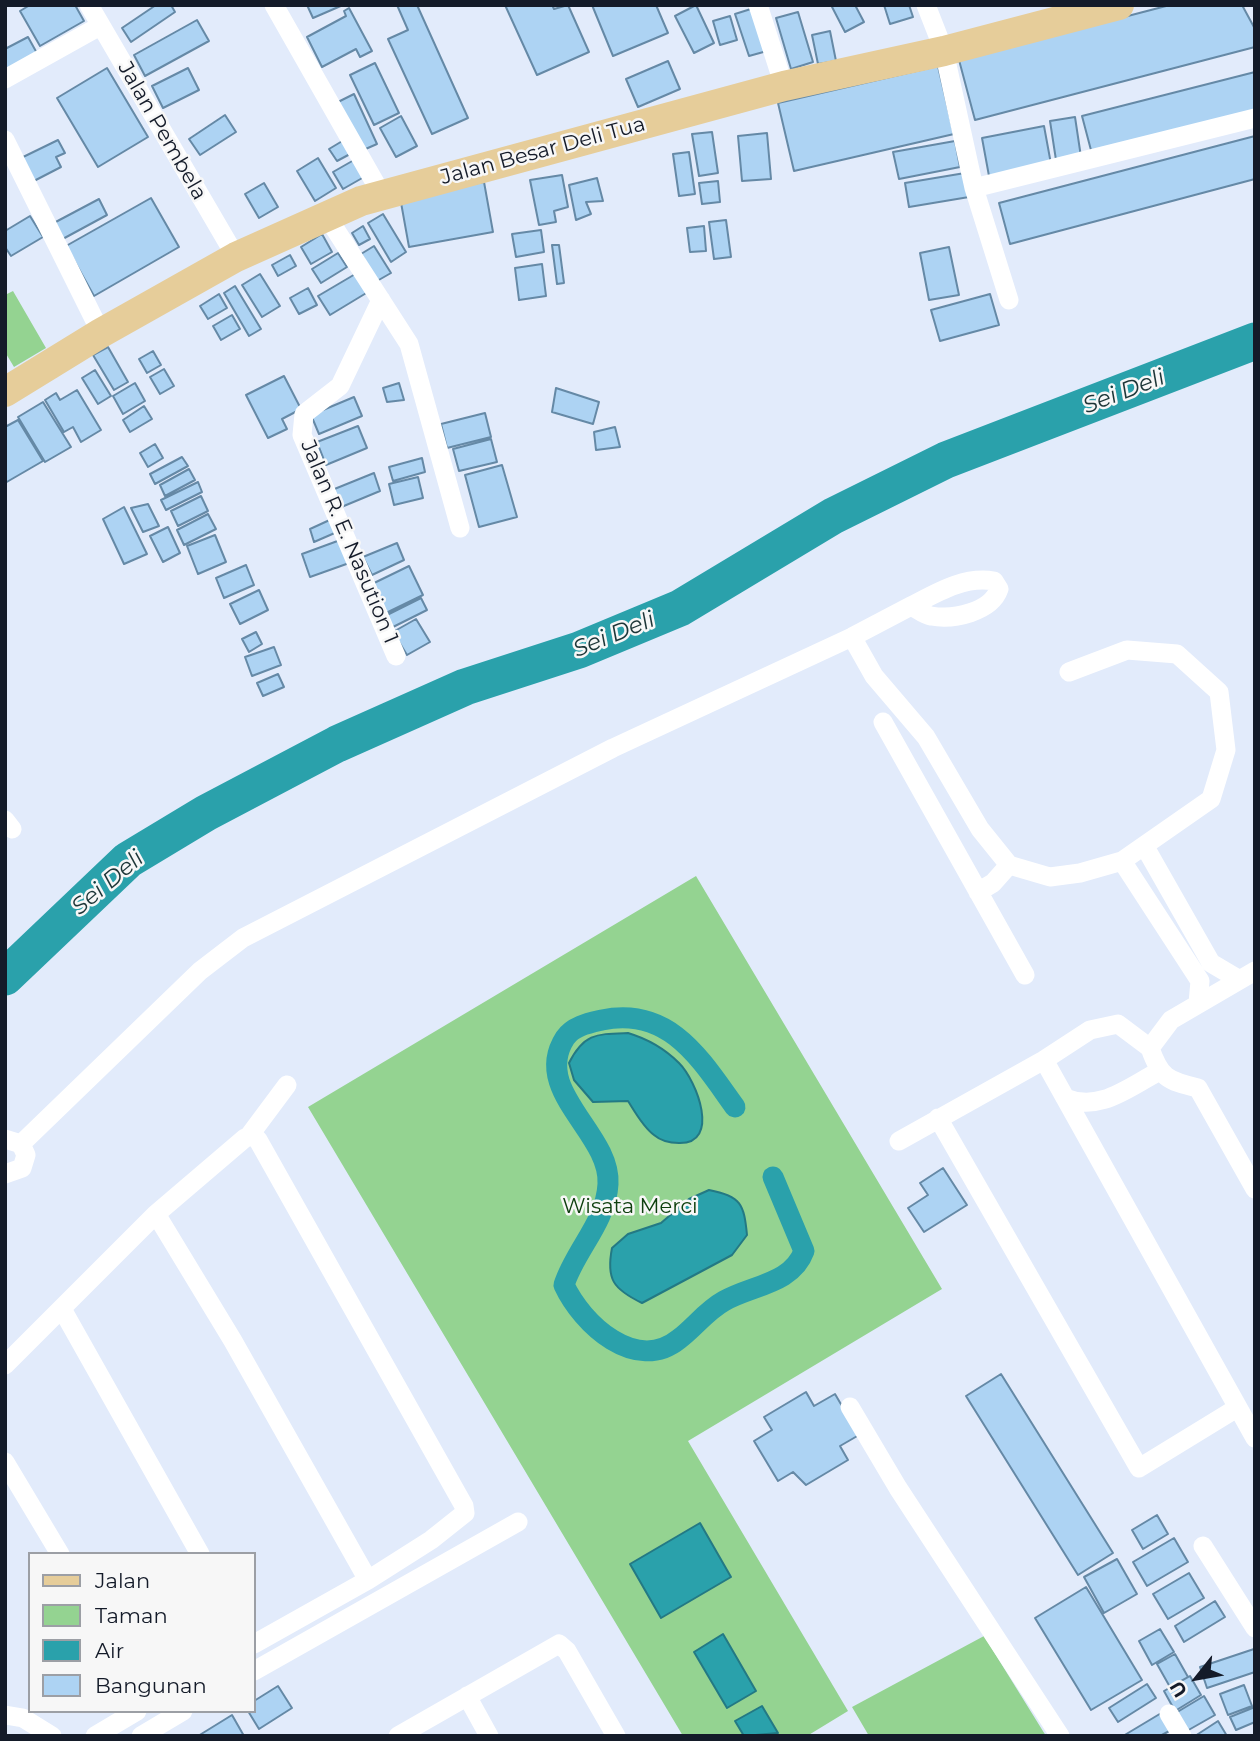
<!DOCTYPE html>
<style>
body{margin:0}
#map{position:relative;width:1260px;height:1741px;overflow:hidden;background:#e2ebfb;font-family:Montserrat,sans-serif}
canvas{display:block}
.frame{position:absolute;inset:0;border:7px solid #141b29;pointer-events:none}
.legend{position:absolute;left:28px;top:1552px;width:228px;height:161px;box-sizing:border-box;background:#f7f7f7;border:2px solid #9c9fa5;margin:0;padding:9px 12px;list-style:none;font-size:21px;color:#141b29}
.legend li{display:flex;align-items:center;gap:14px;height:35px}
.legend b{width:35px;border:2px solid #9c9fa5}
.north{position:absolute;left:1162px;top:1643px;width:70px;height:70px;-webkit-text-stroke:5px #f7f7f7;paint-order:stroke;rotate:239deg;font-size:19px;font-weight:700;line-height:28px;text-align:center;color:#141b29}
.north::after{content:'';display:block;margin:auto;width:24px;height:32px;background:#141b29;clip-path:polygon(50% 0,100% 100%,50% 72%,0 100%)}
</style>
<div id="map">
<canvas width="1260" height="1741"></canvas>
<div class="frame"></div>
<ul class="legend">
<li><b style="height:9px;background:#e6cd9a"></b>Jalan</li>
<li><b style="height:19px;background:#94d391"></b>Taman</li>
<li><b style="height:19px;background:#2aa1ab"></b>Air</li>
<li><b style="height:19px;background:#add3f3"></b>Bangunan</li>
</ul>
<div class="north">U</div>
</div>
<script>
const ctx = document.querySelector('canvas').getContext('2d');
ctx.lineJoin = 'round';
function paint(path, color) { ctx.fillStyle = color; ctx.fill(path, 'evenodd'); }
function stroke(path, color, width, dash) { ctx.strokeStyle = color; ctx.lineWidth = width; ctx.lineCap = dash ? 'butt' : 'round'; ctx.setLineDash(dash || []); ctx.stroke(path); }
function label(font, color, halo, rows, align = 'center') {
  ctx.font = font + ' Montserrat,sans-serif'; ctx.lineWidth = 5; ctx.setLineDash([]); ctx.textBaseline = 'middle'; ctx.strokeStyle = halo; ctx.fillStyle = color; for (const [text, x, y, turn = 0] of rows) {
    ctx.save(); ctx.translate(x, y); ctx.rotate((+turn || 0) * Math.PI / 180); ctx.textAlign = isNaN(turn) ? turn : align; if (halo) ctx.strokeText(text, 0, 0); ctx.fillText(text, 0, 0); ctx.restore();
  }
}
paint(new Path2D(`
 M13 291 46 348 14 367 5 352V295Z
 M696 876 942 1289 688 1441 848 1711 807 1736H683L308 1107Z
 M984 1636 1046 1736H869L852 1707Z`), '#94d391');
const water = new Path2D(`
 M628 1033C648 1039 664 1048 679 1063 697 1081 721 1144 679 1143 670 1143 661 1141 654 1135 643 1127 635 1112 628 1101L593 1102 574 1080 569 1063C584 1033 597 1034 628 1033Z
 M709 1190C741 1196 744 1204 747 1235L732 1255 642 1303C613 1289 606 1279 612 1248L628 1234 661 1223 689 1199Z
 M700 1523 731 1577 661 1618 630 1564Z
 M723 1634 756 1691 727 1708 694 1652Z
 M762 1706 778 1733 744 1736 735 1721Z`);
paint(water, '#2aa1ab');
stroke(water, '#237984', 2);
stroke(new Path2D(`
 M735 1107C701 1060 670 1006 602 1020 589 1023 573 1026 565 1038 531 1091 611 1133 608 1184 606 1223 575 1250 564 1285 582 1324 636 1374 679 1339 695 1327 706 1311 724 1301 752 1285 792 1284 804 1251L773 1177`), '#2aa1ab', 21);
stroke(new Path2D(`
 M5 977 128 860 206 813 337 744 465 687 579 650 680 608 833 516 946 460 1255 341`), '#2aa1ab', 37);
const building = new Path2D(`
 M30 5H75L84 21 40 46 20 11Z
 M156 5H171L175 12 131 42 122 28Z
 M307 5H343L313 18Z
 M397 5H417L468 118 432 134 388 39 408 30Z
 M505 5H552L554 9 568 5 589 52 537 75Z
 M592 5H656L668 33 613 56Z
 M696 5 714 43 694 53 675 16Z
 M831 5H855L864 22 845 32Z
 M884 5H909L913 17 890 24Z
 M1170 5H1242L1255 29V47L975 120 959 60Z
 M349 8 372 51 360 57 356 49 322 67 307 37 346 16 344 11Z
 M754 8 767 51 749 56 735 14Z
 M798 12 813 62 791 69 776 18Z
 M730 16 737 40 720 45 713 21Z
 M197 20 209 41 145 76 134 55Z
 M830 31 836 61 818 64 812 35Z
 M28 37 38 55 5 73V49Z
 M668 61 680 89 638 107 626 79Z
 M375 63 399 113 374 125 350 75Z
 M938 66 954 134 794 171 778 103Z
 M107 68 148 137 98 167 57 98Z
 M188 68 199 90 163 108 152 86Z
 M1255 72V113L1092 154 1082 116Z
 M354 94 377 144 361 151 338 102Z
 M225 115 236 132 200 155 189 139Z
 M401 116 417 146 396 157 380 128Z
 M1075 117 1081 157 1056 160 1050 121Z
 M1044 126 1051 164 989 176 982 138Z
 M712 132 718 173 699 176 692 134Z
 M767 133 771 179 742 181 738 136Z
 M1255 136V179L1010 244 999 203Z
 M58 140 65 153 56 157 61 167 30 183 19 159Z
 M344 140 352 153 337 161 329 149Z
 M955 141 960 167 899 179 893 152Z
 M689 152 695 194 679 196 673 154Z
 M318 158 336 188 315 201 297 171Z
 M354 160 364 177 343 189 333 172Z
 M965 173 969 197 909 207 905 183Z
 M562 175 568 207 554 211 556 222 539 225 530 180Z
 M597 178 603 201 586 202 591 214 576 220 569 185Z
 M718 181 720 202 702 204 699 183Z
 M484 182 493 232 409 247 400 197Z
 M264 183 278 207 259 218 245 194Z
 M151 198 179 247 94 296 66 246Z
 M99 199 107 215 59 241 50 225Z
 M383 214 406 252 391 262 368 223Z
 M30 216 43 237 11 256 5 247V231Z
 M726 220 731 257 714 259 709 222Z
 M363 226 370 239 359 245 352 233Z
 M704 226 706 251 690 252 687 228Z
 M541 230 544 252 516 257 512 234Z
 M322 234 332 252 311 264 301 247Z
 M552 245H559L564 283 557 284Z
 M374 246 391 273 377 281 361 254Z
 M949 247 959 295 929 300 920 253Z
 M338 253 347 267 321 283 312 269Z
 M290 255 296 266 278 276 272 265Z
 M542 264 546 296 519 300 515 268Z
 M357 273 368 292 330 315 318 296Z
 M260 274 280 306 262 317 242 285Z
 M235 286 261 329 249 336 224 293Z
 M308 288 317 305 299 314 290 298Z
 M219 294 227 308 208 319 200 306Z
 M990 294 999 325 940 341 931 310Z
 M232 315 240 329 221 340 213 326Z
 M108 347 128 382 114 390 93 355Z
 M153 351 161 365 147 373 139 359Z
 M164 369 174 386 160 394 150 377Z
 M95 370 111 396 98 404 82 378Z
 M284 376 301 409 282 419 287 429 268 438 246 395Z
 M135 383 145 401 123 414 113 396Z
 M399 383 404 400 387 402 383 388Z
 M556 388 599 402 593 424 552 412Z
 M77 390 101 430 81 442 73 427 64 432 45 400 56 393 60 400Z
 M354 397 362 416 319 434 311 415Z
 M43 402 71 447 45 462 18 417Z
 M144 406 152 419 130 432 123 420Z
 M485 413 491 437 447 448 441 424Z
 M18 420 43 461 5 483V427Z
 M358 426 367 448 326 465 317 442Z
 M615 427 620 447 596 450 594 432Z
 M491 439 497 462 459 471 453 449Z
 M155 444 163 458 148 467 140 453Z
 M182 457 188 466 155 484 150 474Z
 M422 458 425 472 393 481 389 467Z
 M502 465 517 517 479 527 465 475Z
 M189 469 195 480 165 496 160 485Z
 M374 473 380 491 339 508 332 490Z
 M418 477 423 498 394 505 389 484Z
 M198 482 202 492 166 510 161 500Z
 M201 496 208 511 178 526 171 511Z
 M148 504 159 526 143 532 131 508Z
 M124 507 147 554 124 564 103 519Z
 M208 514 216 529 184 545 177 530Z
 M334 518 337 532 314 542 310 529Z
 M168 527 180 553 163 562 150 536Z
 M215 535 226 562 198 574 187 546Z
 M343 539 352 562 310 577 302 554Z
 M397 543 404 560 372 575 363 557Z
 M246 565 254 585 224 598 216 578Z
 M409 566 423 595 384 614 370 585Z
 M259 590 268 610 240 624 230 604Z
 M421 598 427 610 391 628 385 616Z
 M416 619 430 642 407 655 393 632Z
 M256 632 262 644 249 652 242 639Z
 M274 647 281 665 252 676 245 657Z
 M278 674 284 687 263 696 257 683Z
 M943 1168 967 1205 924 1232 908 1208 928 1195 920 1183Z
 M1001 1374 1113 1553 1078 1575 966 1396Z
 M806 1392 814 1406 835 1394 859 1435 840 1446 848 1460 806 1485 793 1472 778 1481 754 1441 772 1430 764 1417Z
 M1157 1515 1168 1534 1143 1549 1132 1530Z
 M1174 1538 1188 1562 1147 1586 1133 1562Z
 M1117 1559 1137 1594 1104 1613 1084 1577Z
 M1189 1573 1204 1598 1168 1619 1153 1594Z
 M1086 1587 1142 1680 1091 1710 1035 1618Z
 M1215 1601 1225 1617 1184 1642 1175 1626Z
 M1160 1629 1174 1652 1152 1665 1139 1641Z
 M1254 1649 1255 1672 1207 1688 1200 1667Z
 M1175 1654 1188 1677 1170 1687 1157 1664Z
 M1190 1676 1201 1695 1175 1711 1164 1691Z
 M1147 1684 1156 1698 1118 1722 1109 1708Z
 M1244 1685 1252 1706 1228 1715 1220 1694Z
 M278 1686 292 1708 259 1729 248 1711H254V1701Z
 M1204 1696 1215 1715 1185 1732 1174 1714Z
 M1255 1707V1722L1236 1730 1230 1717Z
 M1163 1712 1173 1729 1160 1736H1123Z
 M232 1715 244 1736H198Z
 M1218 1721 1227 1736H1195Z`);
paint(building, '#add3f3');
stroke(building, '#6589a6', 2);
stroke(new Path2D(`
 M89 5 236 257
 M274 5 382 195
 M758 5 784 86
 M926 5 944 51 974 188 1009 300
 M5 79 100 26
 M5 140 101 333
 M974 188 1255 118
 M328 218 409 344 460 528
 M381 300 340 386 304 414 302 435 396 656
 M852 637 874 676 926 737 980 829 1009 865 1050 877 1080 873 1122 861 1211 799 1226 750 1219 692 1177 654 1127 650 1069 672
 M883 722 1025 975
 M5 820 12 829
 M1145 847 1211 963 1238 979
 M1122 861 1200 981 1198 1003
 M978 892 993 883 1009 865
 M1255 971 1171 1020 1150 1048C1160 1077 1167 1081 1198 1088L1255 1189
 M1044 1060 1255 1438
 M1065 1098C1100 1112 1127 1088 1158 1072
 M938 1118 1139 1468 1237 1408
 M249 1136 287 1085
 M5 1139 21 1144 26 1155 22 1168 5 1174
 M899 1141 1044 1060 1090 1030 1118 1024 1150 1048
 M21 1144 200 971 243 938 613 748 852 637 911 606C938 592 964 576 994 581L999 589C991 612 954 620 931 616 924 615 917 609 911 606
 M156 1214 233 1341 368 1580
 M62 1309 200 1554
 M5 1365 156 1214 245 1138 254 1136 258 1140 464 1506 465 1513 431 1540 368 1580 254 1644
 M850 1407 898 1488 1060 1736
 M5 1462 60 1554
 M1203 1546 1255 1628
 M254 1671 518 1522
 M467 1696 489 1736
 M1169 1714 1182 1736
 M5 1715 23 1718 52 1736
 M95 1736 137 1711
 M141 1736 183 1711
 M398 1736 559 1644 567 1651 616 1736`), '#fff', 19);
stroke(new Path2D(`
 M5 392 101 333 236 257 361 201 784 86 944 51 1119 5`), '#e6cd9a', 30);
label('21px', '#141b29', '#f7f7f7', [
 ["Jalan Pembela",162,131,60],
 ["Jalan Besar Deli Tua",543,151,-15],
 ["Jalan R. E. Nasution 1",349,542,67]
]);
label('21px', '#0f400f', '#f7f7f7', [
 ["Wisata Merci",630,1207]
]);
label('italic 23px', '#1c3537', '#f7f7f7', [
 ["Sei Deli",1124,392,-21],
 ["Sei Deli",614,635,-22],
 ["Sei Deli",108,883,-40]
]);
</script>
